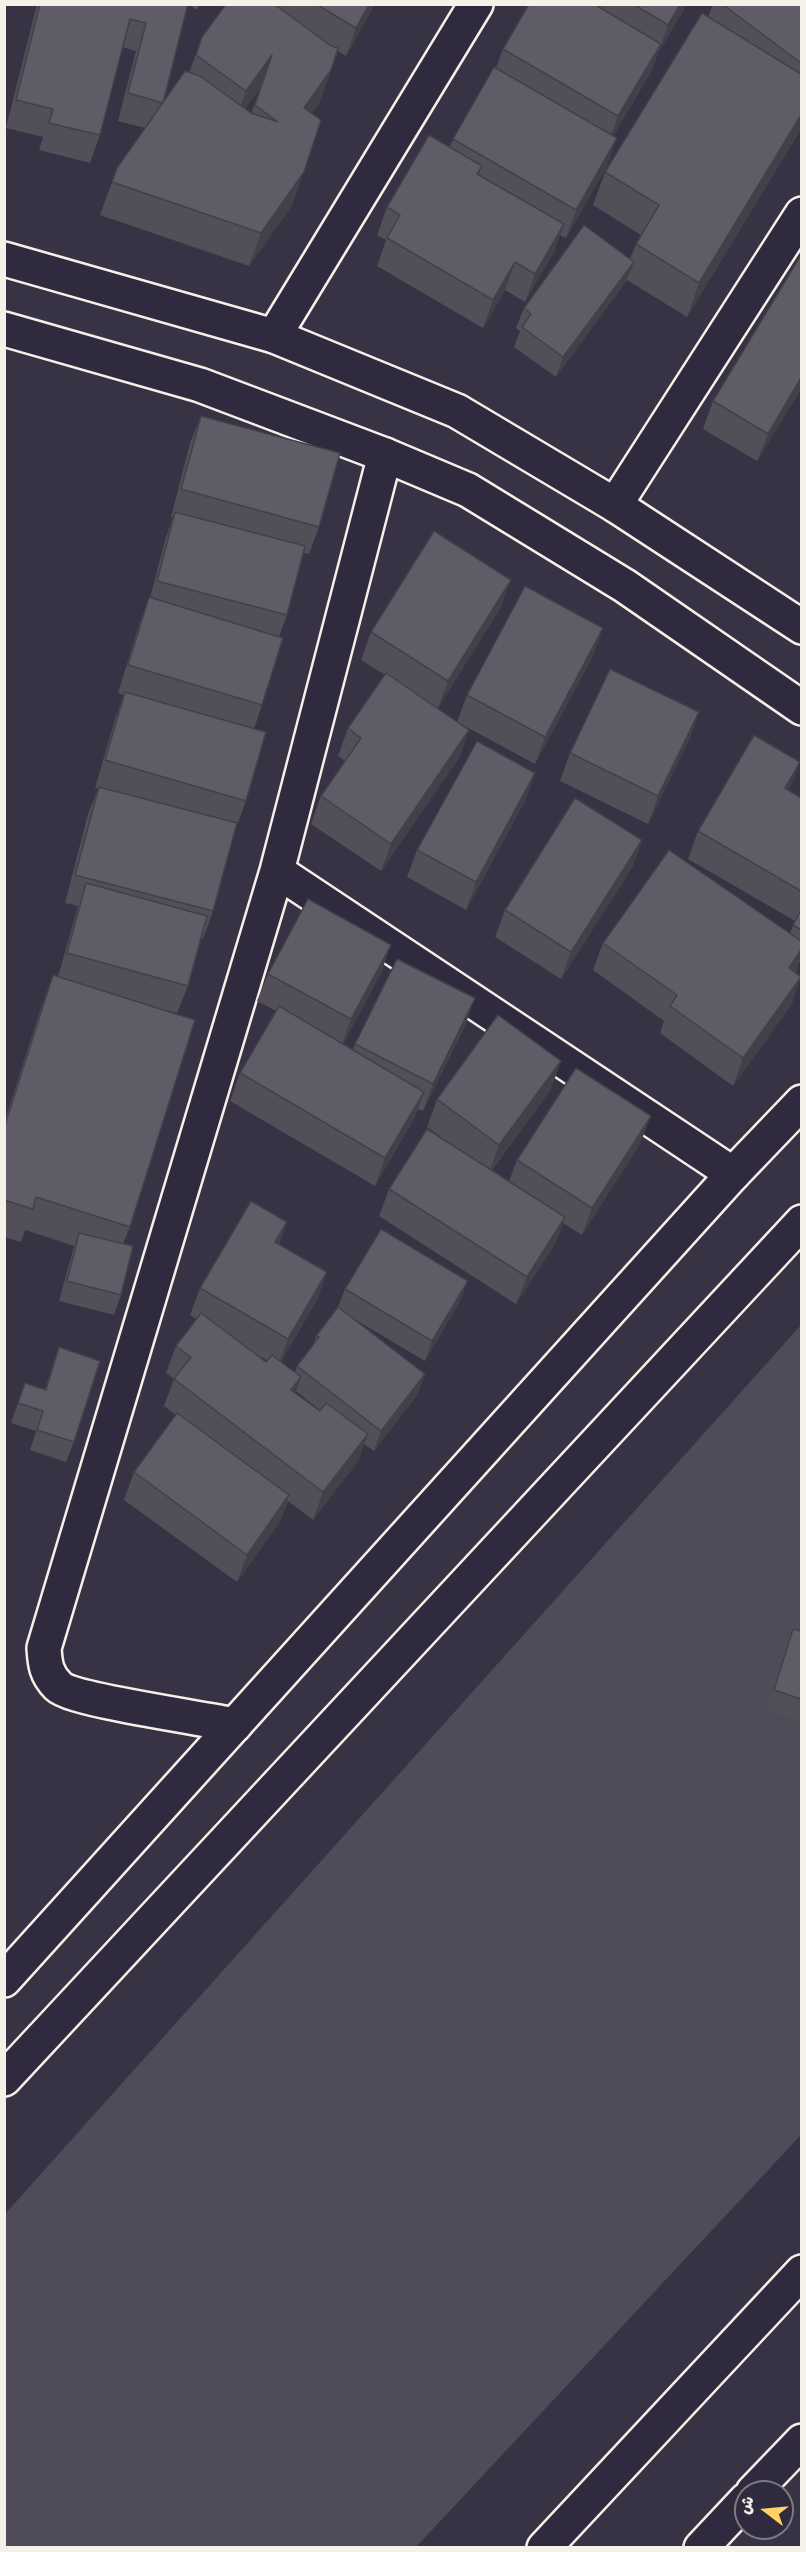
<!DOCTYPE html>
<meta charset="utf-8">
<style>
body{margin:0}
#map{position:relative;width:806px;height:2552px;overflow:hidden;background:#373244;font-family:Dekko,"Playpen Sans Arabic",sans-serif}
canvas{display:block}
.frame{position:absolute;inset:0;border:6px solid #f4f1e8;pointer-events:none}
.north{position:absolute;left:734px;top:2480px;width:60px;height:60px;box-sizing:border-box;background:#2f2a3d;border:2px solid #7e7a81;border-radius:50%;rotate:286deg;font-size:16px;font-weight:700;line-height:24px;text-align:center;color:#f4f1e8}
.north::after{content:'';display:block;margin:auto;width:21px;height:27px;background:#ffd166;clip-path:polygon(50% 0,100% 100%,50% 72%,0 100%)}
</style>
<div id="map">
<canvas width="806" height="2552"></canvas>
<div class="frame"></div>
<div class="north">ش</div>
</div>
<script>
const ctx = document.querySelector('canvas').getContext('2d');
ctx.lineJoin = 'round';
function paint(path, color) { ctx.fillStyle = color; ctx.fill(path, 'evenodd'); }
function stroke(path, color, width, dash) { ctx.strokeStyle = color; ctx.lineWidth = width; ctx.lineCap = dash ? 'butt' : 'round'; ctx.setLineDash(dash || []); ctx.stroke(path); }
paint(new Path2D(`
 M801 1325V2135L416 2547 5 2548V2214Z`), '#504b59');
const minor = new Path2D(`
 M274 336 476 4
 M615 505 802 214
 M277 871 733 1174
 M235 1725C207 1719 72 1700 58 1686 46 1674 45 1664 44 1648L277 871 385 455`);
const tertiary = new Path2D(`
 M4 259 274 336 457 411 615 505 802 627
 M4 329 200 385 385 455 468 490 625 586 802 708
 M4 1980 733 1174 802 1102
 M4 2079 802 1222
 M753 2492 802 2441
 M544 2548 802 2272
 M701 2548 746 2500`);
stroke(minor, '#f4f1e8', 38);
stroke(tertiary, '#f4f1e8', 38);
stroke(minor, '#2f2a3d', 33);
stroke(tertiary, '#2f2a3d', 33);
paint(new Path2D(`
 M37 4H188L164 102 189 73 202 37 226 4H375L346 56 338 51 319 104 312 113 292 206 249 266 100 215 117 168 145 128 118 121 136 51 122 47 100 135 90 163 39 150 43 137 6 128ZM260 88 251 114 245 109Z
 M188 4H200L197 10Z
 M529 4H687L658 53 651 72 613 136 607 166 566 238 560 235 554 252 525 302 505 290 483 328 377 266 386 240 377 235 387 207 450 147 453 139 496 68 503 49Z
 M713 4H801V129L687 317 627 280 556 377 514 347 520 331 516 328 524 308 630 259 636 244 641 235 593 205 605 172 708 17Z
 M801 389 757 461 703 429 713 401Z
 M201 416 319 527 309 554 304 553 287 615 279 637 262 705 254 729 246 801 236 828 213 911 203 939H201L188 986 177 1013 156 1008 130 1227 123 1244 121 1295 114 1315 59 1301 74 1246 25 1230 21 1242 4 1237V1123L41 1008 53 975 58 977 78 906 65 903 88 814 98 789 95 788 115 719 124 695 118 693 139 625 150 598 165 540 173 517H171L190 443Z
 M501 607 438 708 457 722 467 695 593 656 535 764 461 724 469 730 459 758 381 871 311 824 321 796 345 761 338 756 348 728 385 675 361 660 371 632Z
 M699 712 689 740 648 824 560 781 570 753Z
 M535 773 525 801 466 910 407 877 417 850Z
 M789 791 801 798V963L799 962 796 972 792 1004 733 1086 660 1033 664 1021 593 970 603 943 790 933 795 921 688 859 698 831Z
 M642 840 632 868 561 979 495 937 505 910Z
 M381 973 343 1044 353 1049 355 1044 465 1026 423 1111 418 1109 414 1119 375 1186 230 1101 240 1073 276 1011 257 1001 268 974Z
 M551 1089 492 1170 509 1181 517 1160 640 1144 582 1235 563 1223 555 1244 516 1304 379 1216 389 1189 440 1136 427 1127 437 1099Z
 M287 1222 279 1244 327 1272 317 1300 281 1362 295 1372 297 1366 313 1345 316 1336 338 1307 345 1289 468 1281 460 1301 425 1361 351 1317 425 1374 418 1394 374 1451 364 1444 358 1461 313 1520 288 1501 279 1523 237 1582 124 1500 134 1472 176 1415 164 1406 174 1379 166 1373 176 1346 196 1319 190 1315 200 1288ZM251 1351 268 1361 266 1362ZM296 1391 321 1411H320L295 1393Z
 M59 1347 74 1442 66 1462 30 1450 36 1431 11 1423 25 1383 45 1389Z
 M793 1629 801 1631V1721L766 1710 785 1649Z`), '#524f59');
paint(new Path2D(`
 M369 4H375L346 56 356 28Z
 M680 4H687L658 53 668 25Z
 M661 44 651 72 608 144 618 116Z
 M272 55 260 88 234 124 246 91Z
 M331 70 319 104 292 141 304 108Z
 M801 115V129L687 317 699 283Z
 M617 138 607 166 566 238 576 210Z
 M304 172 292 206 249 266 261 233Z
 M564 224 554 252 525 302 535 274Z
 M515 262 505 290 483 328 493 300Z
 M634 262 626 282 556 377 563 357Z
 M801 378V389L757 461 768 434Z
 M511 580 501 607 438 708 448 681Z
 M603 628 593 656 535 764 545 737Z
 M699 712 689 740 648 824 658 796Z
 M469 730 459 758 381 871 391 844Z
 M800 762 790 789 775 816 785 788Z
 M535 773 525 801 466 910 476 882Z
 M642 840 632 868 561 979 571 952Z
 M391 945 381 973 341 1047 351 1019Z
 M801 950V956L796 972 789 968Z
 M801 977 792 1004 733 1086 743 1058Z
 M475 998 465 1026 423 1111 433 1084Z
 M561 1061 551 1089 489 1173 499 1145Z
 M424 1092 414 1119 375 1186 385 1158Z
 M651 1116 640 1144 582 1235 592 1208Z
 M565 1217 555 1244 516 1304 527 1277Z
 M287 1222 277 1250 275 1242Z
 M327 1272 317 1300 278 1367 288 1339Z
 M468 1281 460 1301 425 1361 432 1341Z
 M425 1374 418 1394 374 1451 381 1431Z
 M301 1377 291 1405V1390Z
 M368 1434 358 1461 313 1520 323 1492Z
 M289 1495 279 1523 237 1582 247 1555Z`), '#424048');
const building = new Path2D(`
 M40 4H188L163 103 128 93 146 23 130 19 100 135 49 123 53 109 16 100Z
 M226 4H274L331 46 338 48 331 70 304 108 321 120 304 172 261 233 112 182 117 168 185 71 200 76 251 113 278 122 255 105 272 55 246 91 196 55 202 37Z
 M316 4H369L356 28Z
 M529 4H594L661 44 618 116 503 49Z
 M633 4H680L668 25Z
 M722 4H801V63Z
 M702 13 801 74V115L699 283 636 244 659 205 605 172Z
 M494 67 617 138 576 210 453 139Z
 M429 135 482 166 477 174 564 224 535 274 515 262 493 300 387 238 400 215 387 207Z
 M584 225 634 262 563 357 522 327 531 314 524 308Z
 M801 255V378L768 434 713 401Z
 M201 416 340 453 319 527 181 489Z
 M175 512 305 546 287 615 157 581Z
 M434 531 511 580 448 681 371 632Z
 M525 586 603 628 545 737 467 695Z
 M149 597 283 638 262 705 128 665Z
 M610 669 699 712 658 796 570 753Z
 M386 673 469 730 391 844 321 796 361 738 348 728Z
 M125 692 266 732 246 801 105 760Z
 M754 735 800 762 785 788 801 798V891L698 831Z
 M477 741 535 773 476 882 417 850Z
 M99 787 237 823 213 911 75 875Z
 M575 798 642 840 571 952 505 910Z
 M669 850 801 941V950L789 968 801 977 743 1058 670 1006 677 995 603 943Z
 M86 883 207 916 188 986 67 953Z
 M308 899 391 945 351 1019 268 974Z
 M801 910V930L793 925Z
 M397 959 475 998 433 1084 355 1044Z
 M53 975 195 1020 130 1227 36 1197 33 1209 4 1200V1128Z
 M279 1006 424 1092 385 1158 240 1073Z
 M498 1015 561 1061 499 1145 437 1099Z
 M576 1068 651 1116 592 1208 517 1160Z
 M427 1129 565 1217 527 1277 389 1189Z
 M251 1201 287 1222 275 1242 327 1272 288 1339 200 1288Z
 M381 1229 468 1281 432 1341 345 1289Z
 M79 1233 133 1246 121 1295 67 1281Z
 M338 1307 425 1374 381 1431 297 1366 319 1337 316 1336Z
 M201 1313 266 1362 272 1355 301 1377 291 1390 320 1411 326 1403 368 1434 323 1492 174 1379 191 1357 176 1346Z
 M59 1347 100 1361 74 1442 37 1430 43 1411 18 1403 25 1383 46 1390Z
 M177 1413 289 1495 247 1555 134 1472Z
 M793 1629 801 1631V1699L774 1690Z`);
paint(building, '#5f5c67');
stroke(building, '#424048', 1.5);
</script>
